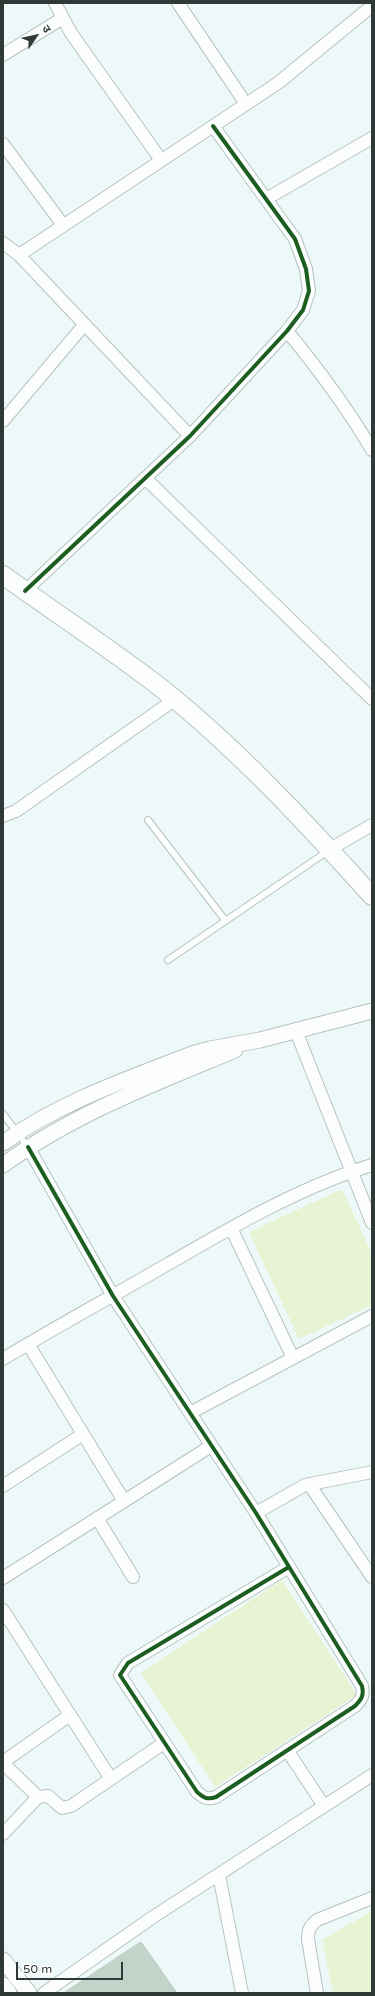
<!DOCTYPE html>
<meta charset="utf-8">
<style>
body{margin:0}
#map{position:relative;width:375px;height:1996px;overflow:hidden;background:#edf9f8;font-family:"Varela Round","Noto Sans Devanagari",sans-serif}
canvas{display:block}
.frame{position:absolute;inset:0;border:4px solid #2f3a38;pointer-events:none}
.north{position:absolute;left:16px;top:16px;width:40px;height:40px;-webkit-text-stroke:3px #fff;paint-order:stroke;rotate:56deg;font-size:11px;font-weight:700;line-height:16px;text-align:center;color:#2f3a38}
.north::after{content:'';display:block;margin:auto;width:14px;height:18px;background:#2f3a38;clip-path:polygon(50% 0,100% 100%,50% 72%,0 100%)}
.scale{position:absolute;left:16px;top:1962px;width:107px;height:18px;box-sizing:border-box;border:2px solid #2f3a38;border-top:0;padding-left:5px;font-size:12px;line-height:14px;white-space:nowrap;color:#2f3a38;-webkit-text-stroke:3px #fff;paint-order:stroke}
</style>
<div id="map">
<canvas width="375" height="1996"></canvas>
<div class="frame"></div>
<div class="north">उ</div>
<div class="scale">50 m</div>
</div>
<script>
const ctx = document.querySelector('canvas').getContext('2d');
ctx.lineJoin = 'round';
function paint(path, color) { ctx.fillStyle = color; ctx.fill(path, 'evenodd'); }
function stroke(path, color, width, dash) { ctx.strokeStyle = color; ctx.lineWidth = width; ctx.lineCap = dash ? 'butt' : 'round'; ctx.setLineDash(dash || []); ctx.stroke(path); }
paint(new Path2D(`
 M342 1189 372 1254V1305L299 1339 249 1232Z
 M282 1580 357 1695 215 1787 141 1673Z
 M372 1911V1993H333L322 1940Z`), '#e8f3d3');
const building = new Path2D(`
 M141 1942 177 1993H64Z`);
paint(building, '#c0d4c9');
stroke(building, '#bcc5c2', 1);
const service = new Path2D(`
 M148 820 225 920
 M168 960 328 851
 M3 1114 28 1147`);
const minor = new Path2D(`
 M55 3 71 33 161 160
 M178 3 246 104
 M3 55 63 18
 M3 144 63 225
 M266 199 372 138
 M3 243 19 255 190 436
 M19 255 278 83 372 6
 M287 331C320 371 346 406 372 450
 M3 421 84 325
 M145 478 372 699
 M25 591 190 436 287 331 303 310 309 291 306 269 295 239 213 126
 M3 816 16 811 174 700
 M330 849 372 825
 M296 1031 372 1223
 M28 1147 113 1296 256 1513 362 1686C364 1695 362 1699 355 1706L216 1797C207 1800 204 1798 197 1792L120 1675 128 1663 289 1567
 M231 1228 293 1358
 M28 1344 124 1501
 M3 1359C57 1326 113 1296 168 1264 234 1226 300 1187 372 1165
 M190 1413 372 1316
 M309 1484 372 1577
 M3 1486 83 1434
 M256 1513 305 1485 372 1472
 M97 1518 133 1577
 M3 1578 211 1446
 M3 1610 111 1779
 M287 1750 324 1806
 M3 1762 70 1715
 M3 1763 38 1797 48 1796 62 1808 71 1806 164 1743
 M3 1834 38 1797
 M219 1875 242 1993
 M44 1993 153 1917 372 1775
 M317 1993 308 1939C308 1930 310 1926 317 1920L372 1898`);
const tertiary = new Path2D(`
 M3 1143C60 1102 128 1079 192 1054L210 1049 260 1040 372 1011
 M3 1165C73 1114 156 1083 235 1050
 M3 1960 29 1993
 M3 1985 9 1993`);
const secondary = new Path2D(`
 M3 575C54 612 106 646 156 684 235 746 305 822 372 896`);
stroke(service, '#b7c1c0', 8);
stroke(minor, '#b7c1c0', 14);
stroke(tertiary, '#b7c1c0', 17);
stroke(secondary, '#b7c1c0', 20);
stroke(service, '#fcfefe', 6);
stroke(minor, '#fcfefe', 12);
stroke(tertiary, '#fcfefe', 15);
stroke(secondary, '#fcfefe', 18);
stroke(new Path2D(`
 M25 591 190 436 287 331 303 310 309 291 306 269 295 239 213 126
 M28 1147 113 1296 256 1513 362 1686C364 1695 362 1699 355 1706L216 1797C207 1800 204 1798 197 1792L120 1675 128 1663 289 1567`), '#1b5e20', 4);
</script>
